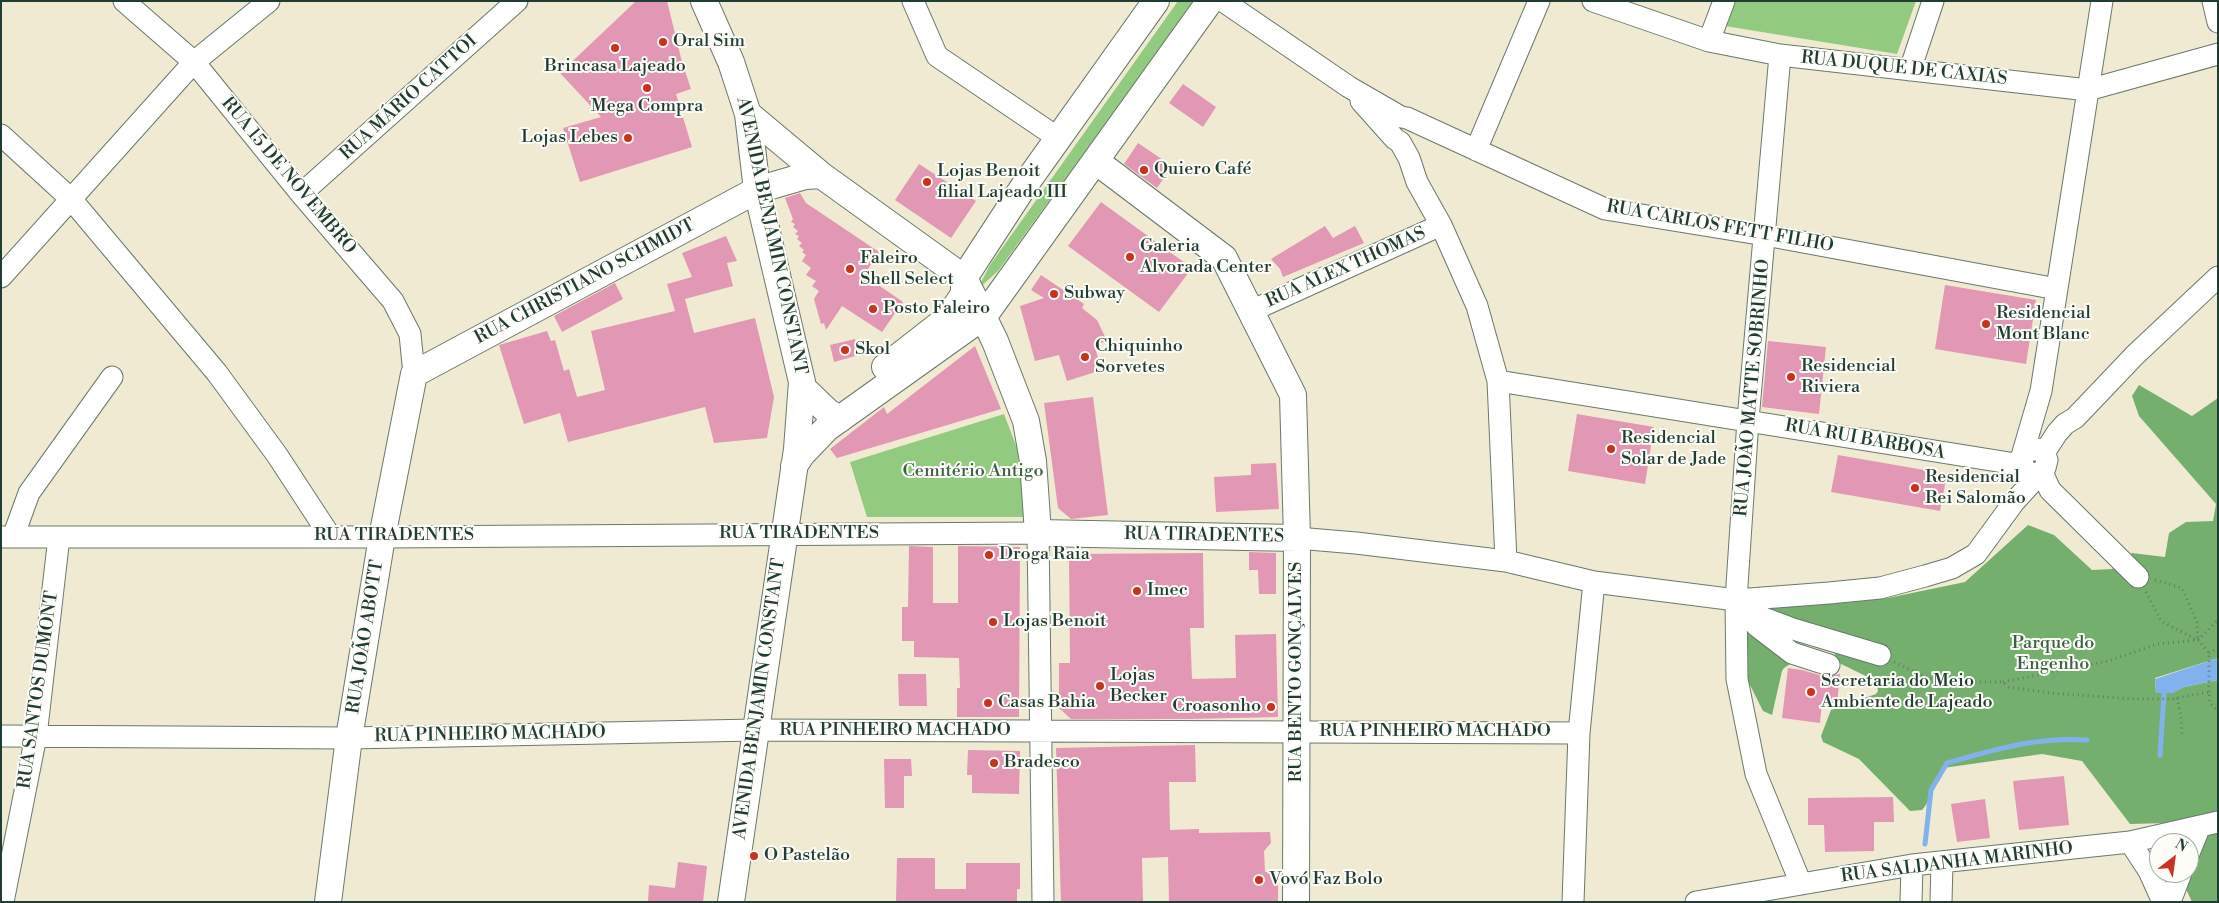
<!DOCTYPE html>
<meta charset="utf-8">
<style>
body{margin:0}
#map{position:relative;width:2219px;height:903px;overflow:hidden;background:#efead1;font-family:"Libre Bodoni",serif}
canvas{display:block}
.frame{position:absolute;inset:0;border:2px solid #1f3d34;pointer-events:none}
.north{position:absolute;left:2149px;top:833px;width:50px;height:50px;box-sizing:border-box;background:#fdfcf7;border:1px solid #a4b0a9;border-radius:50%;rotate:30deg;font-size:14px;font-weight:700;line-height:20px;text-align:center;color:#1f3d34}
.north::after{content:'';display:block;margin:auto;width:18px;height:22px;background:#c8321e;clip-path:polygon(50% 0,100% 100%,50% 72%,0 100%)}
</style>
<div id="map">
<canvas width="2219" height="903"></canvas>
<div class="frame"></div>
<div class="north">N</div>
</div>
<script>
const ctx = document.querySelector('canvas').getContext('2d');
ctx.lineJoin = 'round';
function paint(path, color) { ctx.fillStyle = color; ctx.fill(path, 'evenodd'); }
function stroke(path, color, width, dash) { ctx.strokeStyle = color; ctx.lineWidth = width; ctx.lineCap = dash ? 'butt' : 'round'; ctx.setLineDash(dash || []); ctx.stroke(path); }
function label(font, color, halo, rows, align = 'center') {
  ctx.font = font + ' "Libre Bodoni",serif'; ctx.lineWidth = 4; ctx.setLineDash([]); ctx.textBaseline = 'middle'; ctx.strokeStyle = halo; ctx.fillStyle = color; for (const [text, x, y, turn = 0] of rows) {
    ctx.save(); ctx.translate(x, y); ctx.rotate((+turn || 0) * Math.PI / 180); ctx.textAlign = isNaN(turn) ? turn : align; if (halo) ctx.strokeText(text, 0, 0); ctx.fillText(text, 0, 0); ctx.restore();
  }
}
paint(new Path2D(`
 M1178 1 1194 2 998 271 977 290 990 265Z
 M1734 1H1916L1897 54 1725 26Z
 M1004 414 1017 448 1026 517H867L850 462Z`), '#92cb7f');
paint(new Path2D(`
 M2139 385 2192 416 2218 398V658L2155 678 2156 693H2172L2184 687 2218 680V902H2192L2186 889 2189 862 2210 832 2205 822 2130 824 2082 761 2042 754 1943 768 1926 805 1922 810 1910 811 1859 759 1823 742 1821 736 1831 710 1876 694 1878 691 1876 681 1837 662 1828 629 1779 630 1804 655 1784 668 1782 671 1772 715 1763 711 1748 681 1747 623 1784 602 1888 598 1965 582 2028 525 2054 535 2092 570 2112 569 2132 553 2165 557 2169 533 2186 522 2213 521 2216 504 2139 416 2132 396Z`), '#75af6e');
paint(new Path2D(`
 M2218 658V680L2184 687 2173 693H2156L2155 679Z`), '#81b2ed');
stroke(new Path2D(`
 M2160 755 2164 693
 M1925 844 1931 790 1947 763C1997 749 2035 737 2087 740`), '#81b2ed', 5);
paint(new Path2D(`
 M636 1H667L682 62 691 89 676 94 692 147 580 182 563 128 601 117 560 73Z
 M1183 84 1216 107 1203 127 1169 103Z
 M1138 143 1172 166 1157 188 1124 164Z
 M919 164 976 201 951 238 895 200Z
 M800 193 806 203 879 252 864 275 903 302 882 332 842 306 826 330 824 323 821 324 814 299 819 291 812 286 816 281 806 275 811 268 802 261 806 255 802 252 804 250 799 246 802 243 797 239 799 236 795 234 798 231 793 227 795 224 791 222 793 219 785 198Z
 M1101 202 1192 268 1159 312 1068 246Z
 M1325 226 1333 238 1355 226 1364 243 1283 277 1280 269 1271 259Z
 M726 236 737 261 727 263 733 286 685 299 694 333 755 318 774 397 767 438 714 443 705 407 568 442 560 413 524 424 499 345 547 331 551 341 555 340 564 371 569 369 577 397 605 390 591 331 675 311 667 284 692 277 682 253Z
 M1041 275 1084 304 1082 308 1097 320 1107 341 1094 345 1102 370 1067 381 1059 355 1035 361 1020 306 1044 298 1031 290Z
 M615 283 623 299 562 332 554 316Z
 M1945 285 2036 300 2026 364 1935 349Z
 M855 339 859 355 834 362 830 345Z
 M1768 341 1826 347 1819 414 1762 407Z
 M975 346 1001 409 837 458 830 449 884 407 887 414Z
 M1093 397 1108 515 1071 519 1058 508 1044 403Z
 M1577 414 1654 427 1645 484 1568 471Z
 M1838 455 1947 474 1940 511 1831 492Z
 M1276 463 1279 509 1216 512 1214 477 1251 475V464Z
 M909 546 933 547V603H958V546L1020 547 1019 717H957V688H960L959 658 914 657V641H902V607H908Z
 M1249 552 1276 553V594H1259L1258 570H1249Z
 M1203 553 1204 628H1190L1192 679 1236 678 1235 635 1276 634 1278 717 1192 719H1071L1059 708V663H1070L1069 554Z
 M1788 668 1802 670 1826 677 1840 674 1837 704 1822 702 1820 723 1782 718Z
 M898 674H926L927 706H899Z
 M1195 745 1196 782H1169L1170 830 1199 829V833L1270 832 1271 843 1264 851 1265 872H1278V902H1169L1168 857 1142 858 1143 902H1061L1056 748Z
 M968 750 1020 751 1019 794 972 793V775H967Z
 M884 759H911L912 776H904V808H885Z
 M2064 776 2069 825 2019 830 2013 781Z
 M1893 797 1894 822H1874V851L1825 852 1824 825H1808V798Z
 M1985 799 1990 838 1957 842 1951 804Z
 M897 858H935V889H966V863H1020V889H1017V902H896Z
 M678 862 707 866 703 902H648L649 885 675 888Z`), '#e297b5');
const minor = new Path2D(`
 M124 1 194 62 301 194 393 301 410 334 414 374
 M913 1 937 56 1058 138
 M1223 1 1349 87 1401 117 1407 118 1605 209 1765 235 2057 289
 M1593 1 1709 41 1780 55 2088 90 2218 54
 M2213 1 2218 22
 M1709 41 1724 1
 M1780 55 1748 420 1736 600 1737 679 1756 774 1801 884
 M1910 70 1933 1
 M1361 101 1395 139 1400 142 1409 158 1417 182 1441 225 1477 306 1498 381 1506 561
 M1 135 71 199 217 373 277 455 330 536
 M1476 150 1539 1
 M301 194 517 1
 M1 277 194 62 269 1
 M1251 311 1441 225
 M1498 381 2022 465
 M2044 453 2057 433 2065 424 2075 418 2135 355 2218 277
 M2022 456 2041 391 2102 1
 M2042 472 2050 490 2138 577
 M1 537H382L1038 533 1043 902
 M13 537 29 493 112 377
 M1297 538 1356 543 1506 561 1594 582 1736 600 1829 593 1880 588 1925 576 1952 568 1976 554 2014 502 2045 468 2047 460 2044 453 2037 449 2025 452 2021 460 2026 472 2038 474
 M1736 600 1753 614 1793 629 1880 655
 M1748 617 1758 627 1792 653 1829 665
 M1 736 349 738 756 730 1579 733
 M2130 842 2149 871 2163 902
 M2189 853 2200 826
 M3 902 36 736 59 537
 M1573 902 1579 733 1594 582
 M1696 902 1912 865 2130 842 2218 822
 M1911 902 1912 865
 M1941 902 1942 863
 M2170 902 2181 873`);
const major = new Path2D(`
 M704 1 731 62 748 114 757 190 802 382 797 449 731 902
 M748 114 821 175 964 278 995 341 1026 421 1033 461 1038 533 1297 538
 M1097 162 1224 258 1293 395 1297 538 1296 902
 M885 367 948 318 964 294V278L1022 189 1156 1
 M802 387 828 412 840 419
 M794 466 802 454 827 428 984 316 1210 1
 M328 902 349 738 382 537 414 374 757 190 805 176 821 175`);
stroke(minor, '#687a6b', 23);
stroke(major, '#687a6b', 28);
stroke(new Path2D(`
 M2155 580 2182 588 2197 622 2198 640
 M2146 592 2161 621 2197 640
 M2198 640 2218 620
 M2209 653 2218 648
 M1894 662 1928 678 1952 682H2003L2009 687 2050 693 2133 699H2171L2209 692 2210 703 2218 711
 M2003 682 2108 661 2157 644 2198 640 2209 653V692
 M2177 698 2181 716 2182 735`), '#687a6b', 3, [1, 4]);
stroke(minor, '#fff', 21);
stroke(major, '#fff', 26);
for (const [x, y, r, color] of [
 [663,42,5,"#c8321e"],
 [615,48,5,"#c8321e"],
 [647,88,5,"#c8321e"],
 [628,138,5,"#c8321e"],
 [1144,170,5,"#c8321e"],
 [927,182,5,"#c8321e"],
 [1130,257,5,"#c8321e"],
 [850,269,5,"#c8321e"],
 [1054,294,5,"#c8321e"],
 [873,309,5,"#c8321e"],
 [1986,324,5,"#c8321e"],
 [845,350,5,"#c8321e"],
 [1085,357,5,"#c8321e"],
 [1791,377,5,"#c8321e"],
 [1611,449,5,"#c8321e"],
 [1915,488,5,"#c8321e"],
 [989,555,5,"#c8321e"],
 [1137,591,5,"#c8321e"],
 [993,622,5,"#c8321e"],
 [1100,686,5,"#c8321e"],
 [1811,692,5,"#c8321e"],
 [988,703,5,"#c8321e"],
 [1271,707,5,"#c8321e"],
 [994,763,5,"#c8321e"],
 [754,856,5,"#c8321e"],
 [1259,880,5,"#c8321e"]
]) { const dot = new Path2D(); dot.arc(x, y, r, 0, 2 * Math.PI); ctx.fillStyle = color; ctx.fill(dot); stroke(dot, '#fdfcf7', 2); }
label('18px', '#1f3d34', '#fdfcf7', [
 ["Oral Sim",673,42],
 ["Brincasa Lajeado",615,67,"center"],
 ["Mega Compra",647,107,"center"],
 ["Lojas Lebes",618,138,"right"],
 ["Quiero Café",1154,170],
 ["Lojas Benoit",937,172],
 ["filial Lajeado III",937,193],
 ["Galeria",1140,247],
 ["Alvorada Center",1140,268],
 ["Faleiro",860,259],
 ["Shell Select",860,280],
 ["Subway",1064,294],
 ["Posto Faleiro",883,309],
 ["Residencial",1996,314],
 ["Mont Blanc",1996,335],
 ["Chiquinho",1095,347],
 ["Sorvetes",1095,368],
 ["Skol",855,350],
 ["Residencial",1801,367],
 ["Riviera",1801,388],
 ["Residencial",1621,439],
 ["Solar de Jade",1621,460],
 ["Residencial",1925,478],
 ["Rei Salomão",1925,499],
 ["Droga Raia",999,555],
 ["Imec",1147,591],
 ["Lojas Benoit",1003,622],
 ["Lojas",1110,676],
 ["Becker",1110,697],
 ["Secretaria do Meio",1821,682],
 ["Ambiente de Lajeado",1821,703],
 ["Casas Bahia",998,703],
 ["Croasonho",1261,707,"right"],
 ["Bradesco",1004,763],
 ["O Pastelão",764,856],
 ["Vovó Faz Bolo",1269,880]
], 'left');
label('18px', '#1f3d34', '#fdfcf7', [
 ["RUA DUQUE DE CAXIAS",1904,69,6],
 ["RUA MÁRIO CATTOI",409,98,-42],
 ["RUA 15 DE NOVEMBRO",288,176,50],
 ["RUA CARLOS FETT FILHO",1720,227,10],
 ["AVENIDA BENJAMIN CONSTANT",771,236,78],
 ["RUA ALEX THOMAS",1346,268,-24],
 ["RUA CHRISTIANO SCHMIDT",585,282,-28],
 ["RUA JOÃO MATTE SOBRINHO",1753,388,-85],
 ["RUA RUI BARBOSA",1865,440,10],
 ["RUA TIRADENTES",799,534],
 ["RUA TIRADENTES",394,536],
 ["RUA TIRADENTES",1204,536,1],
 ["RUA JOÃO ABOTT",366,637,-81],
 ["RUA BENTO GONÇALVES",1297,672,-90],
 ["RUA SANTOS DUMONT",39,690,-82],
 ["AVENIDA BENJAMIN CONSTANT",760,699,-82],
 ["RUA PINHEIRO MACHADO",895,731],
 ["RUA PINHEIRO MACHADO",1435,732],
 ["RUA PINHEIRO MACHADO",490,735,-1],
 ["RUA SALDANHA MARINHO",1957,863,-7]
]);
label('18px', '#3c6047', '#fdfcf7', [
 ["Cemitério Antigo",973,472],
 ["Parque do",2053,644],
 ["Engenho",2053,665]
]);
</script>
